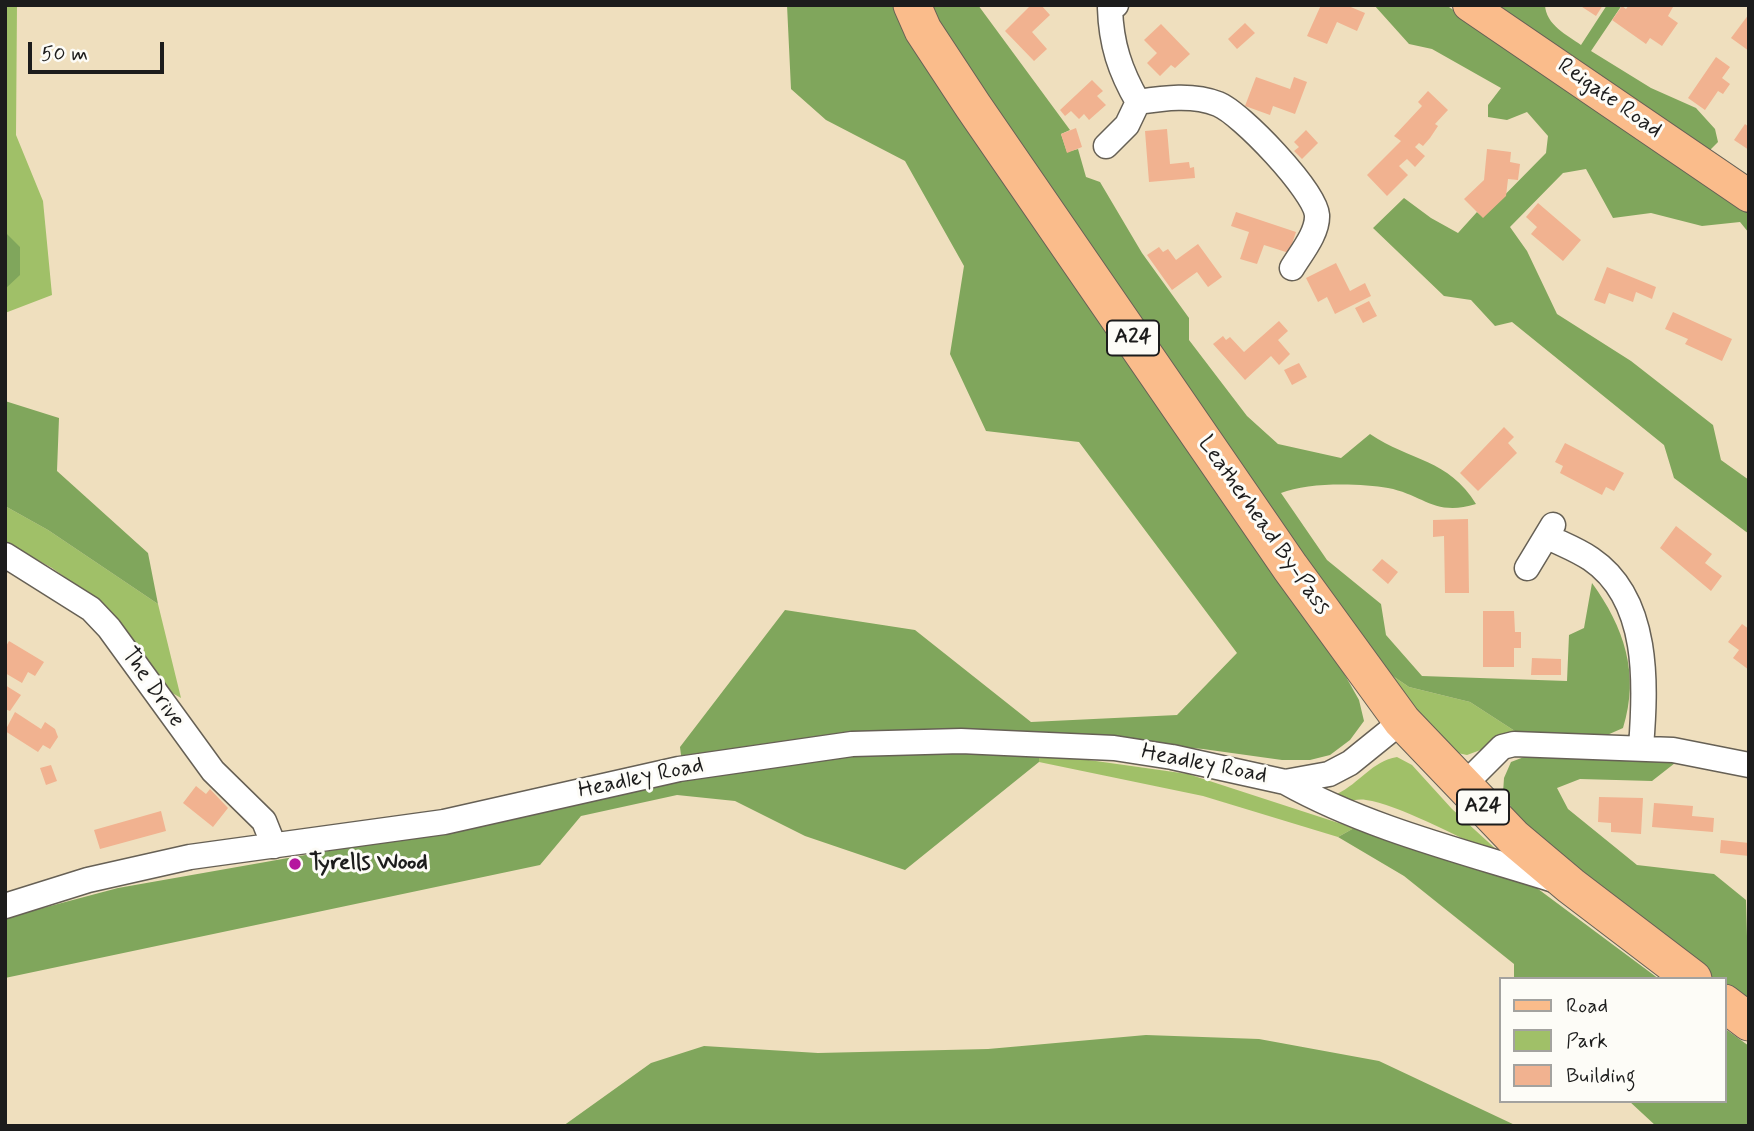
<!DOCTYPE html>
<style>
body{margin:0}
#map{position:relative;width:1754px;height:1131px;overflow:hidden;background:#efdfbe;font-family:Mynerve,sans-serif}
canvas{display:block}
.frame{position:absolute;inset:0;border:7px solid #1c1c1c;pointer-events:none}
.legend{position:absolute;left:1499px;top:977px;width:228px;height:126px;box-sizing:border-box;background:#fdfcf7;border:2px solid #a3a29f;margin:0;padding:9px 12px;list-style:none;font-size:21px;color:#1c1c1c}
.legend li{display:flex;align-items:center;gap:14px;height:35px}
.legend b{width:35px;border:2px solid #a3a29f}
.scale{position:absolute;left:28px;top:42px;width:136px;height:32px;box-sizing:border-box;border:4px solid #1c1c1c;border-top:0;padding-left:9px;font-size:21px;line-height:24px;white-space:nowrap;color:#1c1c1c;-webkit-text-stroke:5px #fdfcf7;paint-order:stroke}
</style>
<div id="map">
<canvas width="1754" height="1131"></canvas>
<div class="frame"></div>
<ul class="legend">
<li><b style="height:9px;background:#fabc8b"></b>Road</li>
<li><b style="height:19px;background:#a0c068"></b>Park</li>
<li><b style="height:19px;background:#f1b290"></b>Building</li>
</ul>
<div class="scale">50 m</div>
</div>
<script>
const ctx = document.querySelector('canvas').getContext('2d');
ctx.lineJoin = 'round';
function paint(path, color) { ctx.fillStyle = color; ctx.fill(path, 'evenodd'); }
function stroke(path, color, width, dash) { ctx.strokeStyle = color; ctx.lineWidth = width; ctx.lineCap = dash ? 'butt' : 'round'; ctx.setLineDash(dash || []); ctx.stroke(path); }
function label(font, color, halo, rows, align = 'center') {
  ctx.font = font + ' Mynerve,sans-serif'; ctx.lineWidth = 6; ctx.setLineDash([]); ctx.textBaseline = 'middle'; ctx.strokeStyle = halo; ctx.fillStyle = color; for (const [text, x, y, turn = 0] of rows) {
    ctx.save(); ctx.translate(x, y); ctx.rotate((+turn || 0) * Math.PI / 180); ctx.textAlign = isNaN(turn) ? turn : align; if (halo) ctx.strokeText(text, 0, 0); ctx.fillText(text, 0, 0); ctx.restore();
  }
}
paint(new Path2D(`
 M5 5H17L16 135 43 201 52 295 5 313Z
 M5 506 48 530 158 604 181 698 160 686 130 635 106 606 52 568 5 542Z
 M1387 672 1409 687 1470 702 1521 735 1467 755 1448 751Z
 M1039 753 1188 774 1354 828 1338 837 1203 796 1039 762Z
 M1397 757 1412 765 1452 809 1498 851H1489C1458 837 1397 804 1366 800 1356 798 1349 803 1339 800L1337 794C1360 783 1372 761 1397 757Z`), '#a0c068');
paint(new Path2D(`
 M787 5H899L1332 652 1359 700 1364 721 1350 740 1330 755 1310 760H1282L1203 749 1039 734V762L905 870 805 836 735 801 677 795 581 816 540 865 5 978V918L118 888 447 830 684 779 680 747 785 610 915 630 1031 722 1177 715 1237 653 1079 442 986 431 950 354 964 266 905 161 826 120 791 89Z
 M924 5H978L1070 130 1061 134 1067 152 1078 149 1086 177 1100 182 1142 253 1189 318V340L1247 416 1278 444 1341 458 1370 434C1410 461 1449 459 1476 504 1435 517 1424 495 1388 488 1360 483 1307 482 1281 493L1327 560 1381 604 1386 635 1422 676 1567 681 1569 635 1584 628 1592 583C1624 627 1640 674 1623 728L1598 739 1521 735 1470 702 1409 687 1387 672 1258 498Z
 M1374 5H1446L1749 209V233L1740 222 1702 226 1651 213 1613 218 1586 169 1563 173 1510 227 1527 251 1557 314 1631 361 1713 425 1721 460 1749 480V534L1674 478 1664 445 1512 322 1495 326 1471 300 1444 296 1373 228 1404 198 1431 218 1458 233 1477 212 1483 217 1546 153 1548 136 1527 112 1507 120 1488 117V105L1501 88 1432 49 1409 44Z
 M1481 5H1545C1546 25 1567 35 1581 45L1607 5H1622L1591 51 1651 88 1696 108 1715 129 1718 142 1703 157Z
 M5 232 20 247V275L5 289Z
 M5 401 59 418 57 471 148 553 158 604 48 530 5 506Z
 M1537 752 1665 756 1675 763 1652 781 1580 779 1557 788 1568 809 1637 865 1714 874 1746 900 1749 1009 1724 990V979H1711L1527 835 1503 793 1504 778 1511 762Z
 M1354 828 1522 877 1659 979H1514V964L1404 876 1338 837Z
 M1724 1028 1749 1046V1126H1656L1629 1101H1724Z
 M1146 1035 1259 1039 1379 1061 1517 1126H563L651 1063 704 1046 818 1053 988 1049Z`), '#80a65c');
paint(new Path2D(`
 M1031 5H1041L1050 15 1032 32 1047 49 1034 61 1005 31Z
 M1321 5H1346L1365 13 1357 31 1337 22 1327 44 1307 36Z
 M1579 5H1603L1596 16Z
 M1629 5 1673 7 1668 16 1678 23 1662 46 1650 38 1646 44 1612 20 1622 6 1626 9Z
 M1749 14V51L1731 38Z
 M1245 23 1255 33 1237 49 1228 39Z
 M1161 24 1190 54 1175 68 1171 65 1160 76 1147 63 1157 53 1144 40Z
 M1716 57 1730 67 1722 78 1730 84 1723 94 1718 91 1705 110 1688 98Z
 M1256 77 1290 89 1294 77 1307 82 1295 114 1273 106 1270 115 1245 106Z
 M1092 80 1103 91 1097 96 1106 105 1089 120 1084 114 1079 119 1071 111 1065 116 1060 110Z
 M1428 91 1448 110 1435 124 1438 126 1430 138 1423 146 1419 143 1415 147 1425 156 1415 167 1407 159 1399 166 1408 175 1387 196 1367 175 1401 141 1394 136 1422 106 1418 102Z
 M1745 124 1749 127V150L1734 140Z
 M1076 128 1082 147 1067 153 1061 134Z
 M1167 129 1170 164 1189 162 1190 168 1194 167 1195 178 1149 182 1145 131Z
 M1306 130 1318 143 1302 159 1294 151 1299 147 1294 142Z
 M1487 149 1511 152 1510 162 1520 164 1518 180 1508 179 1506 196 1483 218 1464 199 1484 180Z
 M1538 203 1581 240 1563 261 1531 234 1537 227 1526 217Z
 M1236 212 1296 232 1289 253 1264 245 1257 264 1240 259 1249 232 1231 226Z
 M1198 244 1222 277 1208 287 1197 272 1172 290 1147 255 1159 247 1163 252 1168 249 1176 260Z
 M1336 263 1350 291 1365 283 1371 296 1335 314 1327 297 1318 302 1306 278Z
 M1607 267 1656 287 1652 299 1636 292 1633 302 1609 293 1605 304 1594 300Z
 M1369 301 1377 316 1363 323 1355 308Z
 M1673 312 1732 339 1722 361 1685 344 1688 339 1665 329Z
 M1279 321 1288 331 1278 340 1290 354 1279 365 1271 356 1245 380 1213 344 1223 336 1226 340 1230 337 1244 352Z
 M1299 363 1307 377 1292 385 1284 370Z
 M1504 427 1514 437 1508 443 1517 453 1478 491 1460 473Z
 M1565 443 1624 473 1614 491 1606 487 1602 495 1560 473 1563 466 1555 462Z
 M1468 519 1469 593H1445L1444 536 1433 537V520Z
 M1676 526 1712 554 1705 563 1722 576 1711 591 1660 548Z
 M1382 559 1398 572 1388 584 1372 570Z
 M1483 611H1514L1515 632H1521V648H1514V667H1483Z
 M1742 624 1749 629V670L1733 658 1739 650 1728 642Z
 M9 641 44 662 35 676 28 672 22 683 5 673V648Z
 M1532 658 1561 659V675H1531Z
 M5 685 21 695 10 711 5 709Z
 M15 712 41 729 45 722 55 729 58 737 50 749 43 745 38 752 5 731Z
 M51 765 57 781 46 785 40 768Z
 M196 786 206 794 210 789 228 808 213 827 183 803Z
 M1599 797 1643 798 1641 834 1611 832V823L1598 822Z
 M1654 803 1693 806 1692 816 1714 818 1713 832 1652 827Z
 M161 811 166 831 100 849 94 830Z
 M1721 840 1749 843V856L1720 853Z`), '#f1b290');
const minor = new Path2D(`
 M1138 102C1164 98 1193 94 1218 104 1241 113 1315 191 1317 215 1318 233 1301 253 1292 268
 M1106 146 1127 125 1138 102C1120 71 1111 44 1110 8L1116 5
 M1548 537C1562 544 1578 550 1591 559 1650 599 1646 685 1641 747
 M5 555 91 609 109 628 213 771 264 821 274 846
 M1527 568 1553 525
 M1285 782C1369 829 1466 852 1557 881
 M1462 787 1502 747 1514 744 1673 750 1749 765
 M5 906 88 880 190 857 444 822 679 769 852 744 961 741 1114 748 1172 757 1285 782 1329 774 1350 763 1402 721`);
const major = new Path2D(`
 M1469 5 1749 196`);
const highway = new Path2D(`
 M912 5 923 30 973 106 1290 567 1402 721 1514 838 1571 886 1693 979
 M1724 1003 1749 1022`);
stroke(minor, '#666055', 27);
stroke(major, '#666055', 34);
stroke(highway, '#666055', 39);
stroke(minor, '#fff', 24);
stroke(major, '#fabc8b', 32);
stroke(highway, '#fabc8b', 37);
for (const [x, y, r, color] of [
 [295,864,7,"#b5179e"]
]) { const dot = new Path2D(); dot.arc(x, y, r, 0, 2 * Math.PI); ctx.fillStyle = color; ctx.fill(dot); stroke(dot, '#fdfcf7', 2.5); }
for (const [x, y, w] of [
 [1133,338,52],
 [1483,807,52]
]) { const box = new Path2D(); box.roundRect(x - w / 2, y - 17.5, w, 35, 5); ctx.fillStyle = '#fdfcf7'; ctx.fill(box); stroke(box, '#1c1c1c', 2); }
label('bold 21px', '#1c1c1c', null, [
 ["A24",1133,338],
 ["A24",1483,807]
]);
label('23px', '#1c1c1c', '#fdfcf7', [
 ["Reigate Road",1609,99,35],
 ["Leatherhead By-Pass",1263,526,55],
 ["The Drive",152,688,55],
 ["Headley Road",1204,765,11],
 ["Headley Road",641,779,-12]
]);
label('bold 23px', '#1c1c1c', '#fdfcf7', [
 ["Tyrells Wood",309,864]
], 'left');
</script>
